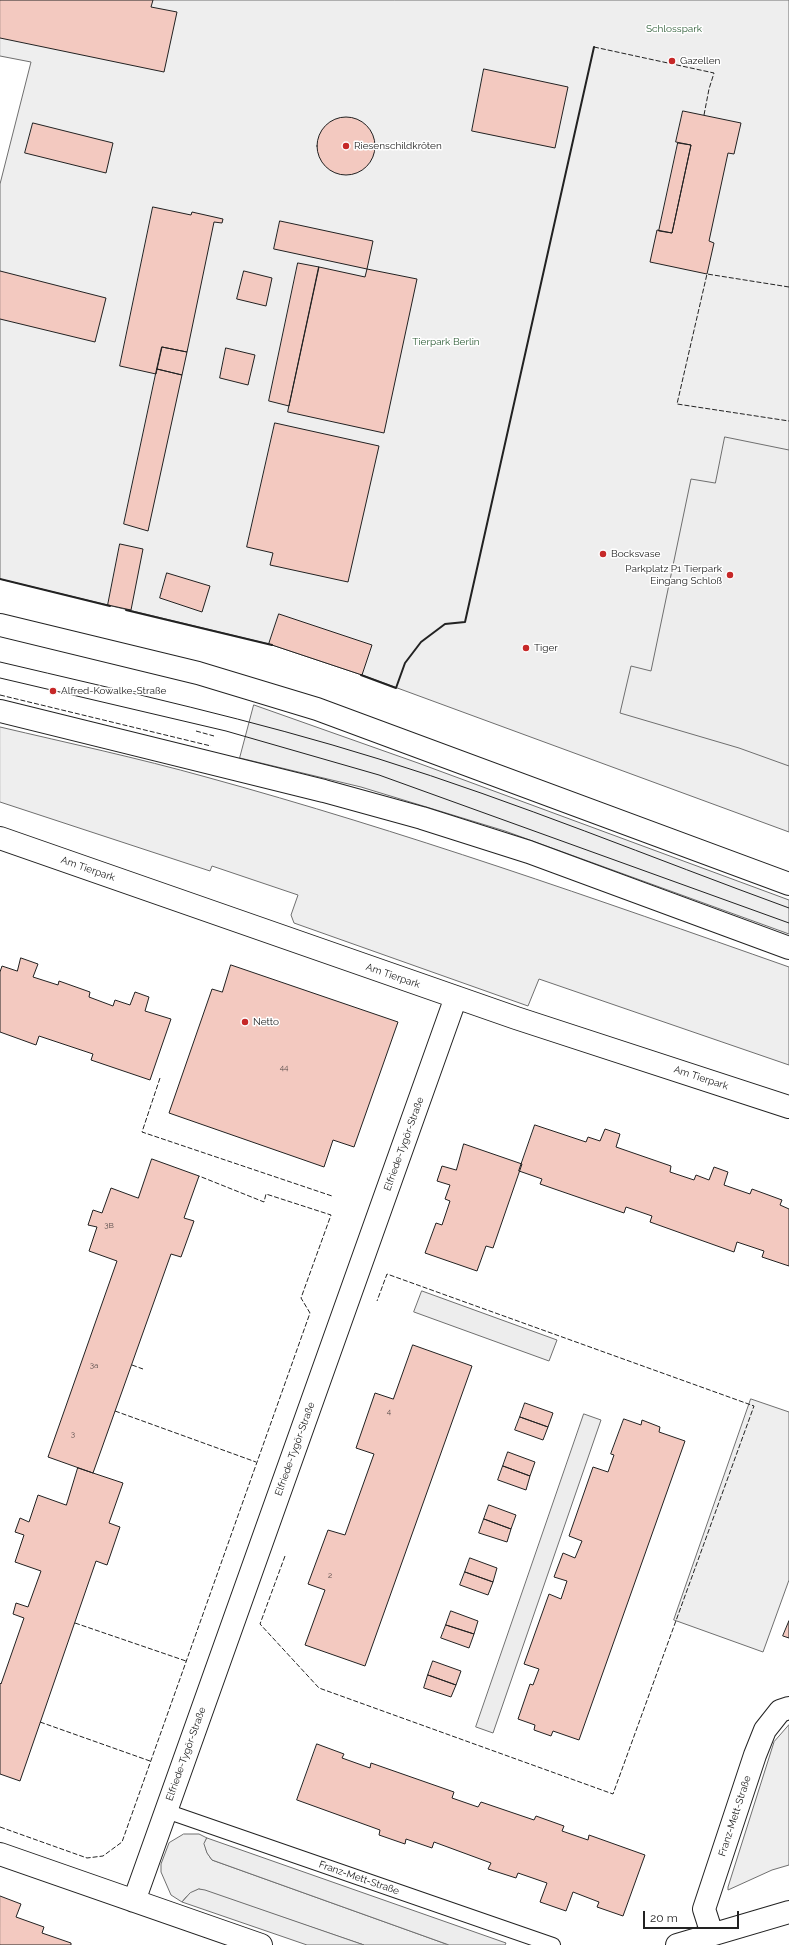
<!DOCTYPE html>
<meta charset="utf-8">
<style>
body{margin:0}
#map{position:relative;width:789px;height:1945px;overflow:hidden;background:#fff;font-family:Raleway,sans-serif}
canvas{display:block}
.scale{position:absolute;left:643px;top:1911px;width:96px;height:18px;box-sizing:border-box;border:2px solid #222;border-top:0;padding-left:5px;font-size:12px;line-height:14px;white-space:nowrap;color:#222;-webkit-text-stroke:3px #fff;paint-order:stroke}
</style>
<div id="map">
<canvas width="789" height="1945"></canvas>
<div class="scale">20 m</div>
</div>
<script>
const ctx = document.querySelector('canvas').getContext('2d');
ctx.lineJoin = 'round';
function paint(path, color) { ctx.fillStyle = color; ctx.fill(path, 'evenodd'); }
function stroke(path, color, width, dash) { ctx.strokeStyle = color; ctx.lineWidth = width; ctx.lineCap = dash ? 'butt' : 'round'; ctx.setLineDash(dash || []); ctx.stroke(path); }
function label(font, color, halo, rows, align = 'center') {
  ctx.font = font + ' Raleway,sans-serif'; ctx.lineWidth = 3; ctx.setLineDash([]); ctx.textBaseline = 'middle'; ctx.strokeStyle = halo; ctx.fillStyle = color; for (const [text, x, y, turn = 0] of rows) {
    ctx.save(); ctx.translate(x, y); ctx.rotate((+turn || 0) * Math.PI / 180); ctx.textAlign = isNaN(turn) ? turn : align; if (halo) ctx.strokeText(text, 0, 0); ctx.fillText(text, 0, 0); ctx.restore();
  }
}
const green = new Path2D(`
 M0 0H789V832L362 675 269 644 0 579V184L31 62 0 56Z
 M254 705 418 763 789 900V934L505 831 361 787 240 758Z
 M0 727C68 743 138 758 206 777 403 831 596 899 789 967V1065L539 979 528 1006 294 923 291 915 298 895 212 866 210 871 0 802Z
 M751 1399 789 1412V1580L763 1652 674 1620Z
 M789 1725V1865L772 1870 728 1890V1887L774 1742Z
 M184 1834H199L207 1838C203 1847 207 1853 212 1860L449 1945H364L199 1889 186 1897 182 1902 171 1895 161 1872V1864L169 1843Z`);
paint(green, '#eee');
stroke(green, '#6f6f6f', 1);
const parking = new Path2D(`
 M725 437 789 450V766L739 748 620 713 631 666 651 671 691 479 715 483Z
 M422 1291 557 1340 549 1361 414 1312Z
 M584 1414 601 1420 493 1733 476 1727Z
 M207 1838 506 1943 505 1945H449L212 1860 207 1853 204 1844Z
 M199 1889 205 1890 364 1945H307L182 1902 190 1893Z`);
paint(parking, '#ededed');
stroke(parking, '#6f6f6f', 1);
const building = new Path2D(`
 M0 0H153L151 7 177 12 164 72 0 38Z
 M484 69 568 87 555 148 472 131Z
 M683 111 741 123 734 154 728 153 709 241 714 243 707 274 650 262 657 230 672 233 691 145 676 142Z
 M317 146a29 29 0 1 1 58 0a29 29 0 1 1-58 0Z
 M33 123 113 143 106 173 25 153Z
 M678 143 691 145 672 233 659 231Z
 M153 207 191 215 192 212 223 219 222 223 214 222 187 352 162 347 156 374 120 366Z
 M280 221 373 241 367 269 274 249Z
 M298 263 319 267 289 406 269 401Z
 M319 267 365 277 367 269 417 279 384 433 288 412Z
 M0 271 106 298 95 342 0 319Z
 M244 271 272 278 266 306 237 299Z
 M162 347 187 352 182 375 157 369Z
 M226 348 255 355 248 385 220 378Z
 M157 369 182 375 148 531 124 524Z
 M275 423 379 446 348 582 270 565 273 553 247 547Z
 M120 544 143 549 131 610 108 605Z
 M167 573 210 586 202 612 160 598Z
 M279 614 372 645 362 675 269 644Z
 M21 958 38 964 33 977 58 985 59 981 90 992 89 997 113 1006 115 1000 130 1005 135 992 149 997 145 1011 171 1019 150 1080 91 1060 93 1054 39 1036 36 1045 0 1032V972L2 966 17 971Z
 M231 965 398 1022 354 1147 333 1140 324 1167 169 1113 212 989 222 992Z
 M535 1125 586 1142 588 1137 600 1141 605 1129 620 1134 616 1147 671 1166 670 1172 694 1180 696 1175 709 1180 714 1167 728 1172 724 1185 750 1194 752 1189 782 1200 780 1205 789 1209V1266L762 1257 764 1251 737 1242 734 1252 650 1222 652 1216 626 1207 624 1213 540 1184 542 1179 519 1171Z
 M464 1144 522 1164 493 1248 486 1246 477 1271 425 1253 436 1223 442 1225 450 1201 445 1199 450 1185 437 1181 442 1166 456 1170Z
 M152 1159 199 1176 184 1218 194 1221 181 1257 171 1254 93 1473 48 1457 117 1261 89 1251 97 1227 88 1225 93 1210 102 1213 111 1188 138 1198Z
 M413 1345 472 1366 365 1666 305 1645 325 1590 308 1584 328 1530 345 1535 374 1454 356 1448 375 1393 393 1399Z
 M525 1403 553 1413 548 1427 520 1417Z
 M520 1417 548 1427 543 1440 515 1430Z
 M624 1419 641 1425 642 1420 660 1427 659 1432 685 1441 579 1740 553 1731 551 1736 534 1730 535 1725 518 1719 530 1684 533 1685 539 1669 524 1664 549 1594 561 1599 567 1581 554 1577 563 1553 575 1558 582 1541 569 1536 593 1467 608 1472 614 1455 611 1454Z
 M508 1452 535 1462 530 1476 503 1466Z
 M503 1466 530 1476 526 1490 498 1480Z
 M78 1468 123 1483 109 1523 120 1527 107 1565 96 1561 20 1781 0 1774V1683L1 1684 24 1618 13 1614 16 1603 28 1607 41 1571 15 1562 24 1535 15 1532 20 1518 29 1522 38 1495 66 1505Z
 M489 1505 516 1515 511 1529 484 1519Z
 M484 1519 511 1529 507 1542 479 1533Z
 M470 1558 497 1568 493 1582 465 1572Z
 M465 1572 493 1582 488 1595 460 1585Z
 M451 1611 478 1621 474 1634 446 1625Z
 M789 1621V1638L783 1636Z
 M446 1625 474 1634 469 1648 441 1638Z
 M433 1661 461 1671 456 1685 428 1675Z
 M428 1675 456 1685 451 1697 424 1688Z
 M317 1744 344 1754 342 1758 370 1768 371 1763 454 1792 452 1798 478 1807 481 1802 534 1820 536 1816 564 1826 562 1831 588 1840 589 1835 645 1855 623 1916 597 1907 599 1902 573 1892 566 1911 540 1902 547 1883 518 1873 516 1878 488 1869 491 1863 434 1842 432 1848 406 1839 405 1844 379 1835 380 1830 297 1800Z
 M0 1896 21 1904 16 1917 44 1927 42 1933 71 1943V1945H0Z`);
paint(building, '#f3c9c0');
stroke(building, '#222', 1);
const service = new Path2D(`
 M166 1811 553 1945`);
const minor = new Path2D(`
 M0 838 516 1018 789 1107
 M0 1854 261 1945
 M134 1901 456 997
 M712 1934 704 1909 755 1755 765 1730 780 1711 789 1708
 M677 1945 789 1912`);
const secondary = new Path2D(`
 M0 625 198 673 317 709 789 884
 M0 711 324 791 422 818 529 852 789 948`);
stroke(service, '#222', 16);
stroke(minor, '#222', 24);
stroke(secondary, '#222', 24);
stroke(service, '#fff', 14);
stroke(minor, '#fff', 22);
stroke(secondary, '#fff', 22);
stroke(new Path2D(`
 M0 662C127 692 254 720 379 759 517 802 652 858 789 908
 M0 678 226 731 379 775 789 923`), '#222', 1);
stroke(new Path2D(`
 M594 47 714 73 709 89 704 115
 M789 287 707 274 677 404 789 421
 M0 695 211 746
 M196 731 214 736
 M160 1078 142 1132 332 1196
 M132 1365 143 1369
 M115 1411 256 1462
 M285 1556 260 1624 319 1688 613 1794 754 1406 387 1274 377 1301
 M75 1623 186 1661
 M40 1722 150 1761
 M0 1827 87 1858 103 1856 122 1842 310 1313 301 1298 331 1215 266 1194 264 1202 199 1176`), '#222', 1, [5, 2]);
stroke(new Path2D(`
 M0 579 110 606
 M126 610 272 645
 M361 675 396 688 405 663 421 642 445 624 465 622 594 47`), '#222', 2);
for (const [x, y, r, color] of [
 [672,61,4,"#c62828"],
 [346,146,4,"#c62828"],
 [603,554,4,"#c62828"],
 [730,575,4,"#c62828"],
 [526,648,4,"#c62828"],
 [53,691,4,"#c62828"],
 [245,1022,4,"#c62828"]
]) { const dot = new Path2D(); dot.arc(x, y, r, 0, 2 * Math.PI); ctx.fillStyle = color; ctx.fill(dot); stroke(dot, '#fff', 1.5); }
label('8px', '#564c4a', null, [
 ["44",284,1068],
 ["3B",109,1226],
 ["3a",94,1366],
 ["4",389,1412],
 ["3",73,1435],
 ["2",330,1576]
]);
label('10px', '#2f5e38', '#fff', [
 ["Schlosspark",674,29],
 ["Tierpark Berlin",446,342]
]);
label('10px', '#222', '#fff', [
 ["Gazellen",680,61],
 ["Riesenschildkröten",354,146],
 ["Bocksvase",611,554],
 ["Parkplatz P1 Tierpark",722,569,"right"],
 ["Eingang Schloß",722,581,"right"],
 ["Tiger",534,648],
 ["Alfred-Kowalke-Straße",61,691],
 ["Netto",253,1022]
], 'left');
label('10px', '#222', '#fff', [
 ["Am Tierpark",88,869,19],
 ["Am Tierpark",393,976,19],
 ["Am Tierpark",701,1078,18],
 ["Elfriede-Tygör-Straße",404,1144,-70],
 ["Elfriede-Tygör-Straße",295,1449,-70],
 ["Elfriede-Tygör-Straße",186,1754,-70],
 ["Franz-Mett-Straße",735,1816,-72],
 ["Franz-Mett-Straße",359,1878,19]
]);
</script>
